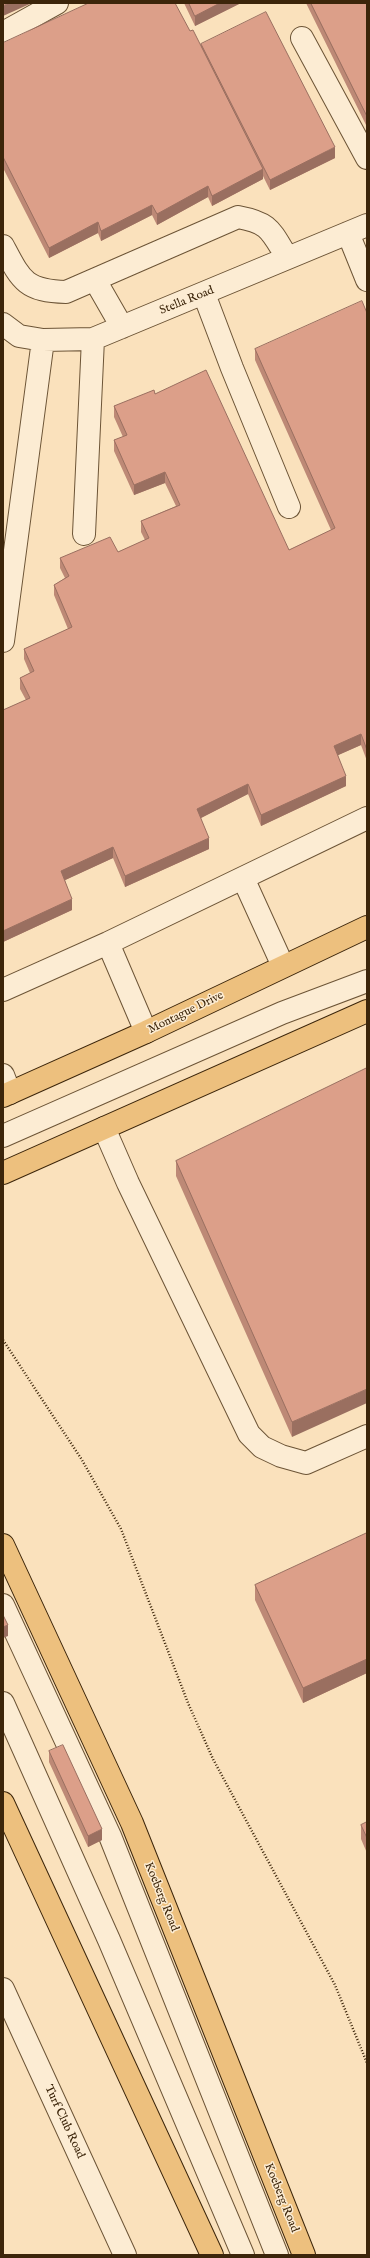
<!DOCTYPE html>
<style>
body{margin:0}
#map{position:relative;width:370px;height:2258px;overflow:hidden;background:#fae1bc;font-family:"IM FELL English",serif}
canvas{display:block}
.frame{position:absolute;inset:0;border:4px solid #3c250a;pointer-events:none}
</style>
<div id="map">
<canvas width="370" height="2258"></canvas>
<div class="frame"></div>
</div>
<script>
const ctx = document.querySelector('canvas').getContext('2d');
ctx.lineJoin = 'round';
function stroke(path, color, width, dash) { ctx.strokeStyle = color; ctx.lineWidth = width; ctx.lineCap = dash ? 'butt' : 'round'; ctx.setLineDash(dash || []); ctx.stroke(path); }
function paint(path, color) { ctx.fillStyle = color; ctx.fill(path, 'evenodd'); }
function label(font, color, halo, rows, align = 'center') {
  ctx.font = font + ' "IM FELL English",serif'; ctx.lineWidth = 3; ctx.setLineDash([]); ctx.textBaseline = 'middle'; ctx.strokeStyle = halo; ctx.fillStyle = color; for (const [text, x, y, turn = 0] of rows) {
    ctx.save(); ctx.translate(x, y); ctx.rotate((+turn || 0) * Math.PI / 180); ctx.textAlign = isNaN(turn) ? turn : align; if (halo) ctx.strokeText(text, 0, 0); ctx.fillText(text, 0, 0); ctx.restore();
  }
}
const minor = new Path2D(`
 M3 33 57 3
 M302 38 367 158
 M348 233 367 280
 M3 246C21 280 25 291 66 292L238 217C270 223 270 230 287 257
 M95 280 122 327
 M204 294 232 368 289 507
 M3 324 19 336 43 340 93 339 367 225
 M84 534 93 339
 M3 641 43 340
 M243 878 283 966
 M108 943 146 1032
 M3 990 108 943 367 818
 M3 1075 10 1093
 M104 1128 128 1183 249 1434 262 1447 281 1456 306 1463 367 1436
 M3 1136 282 1013 367 981
 M3 1605 110 1836 277 2255
 M3 1703 109 1940 243 2255
 M3 1989 125 2255`);
const major = new Path2D(`
 M3 1096 146 1032 367 927
 M3 1173 367 1011
 M3 1545 132 1823 304 2255
 M3 1803 212 2255`);
stroke(minor, '#6c5436', 24);
stroke(major, '#3c250a', 24);
stroke(new Path2D(`
 M3 1340 82 1460 121 1529 188 1703 213 1759 335 1985 367 2063`), '#3c250a', 2.5, [1, 2]);
stroke(minor, '#fcecd3', 22);
stroke(major, '#edc07e', 22);
paint(new Path2D(`
 M184 3H241L195 26Z
 M306 3H367V127Z
 M190 31 201 47V44L335 158 270 190 263 176V179L212 206 208 197 157 225 152 215 101 241 98 233 49 258 3 168V43Z
 M367 313V761L361 745 338 755 346 786 261 826 248 794 201 818 209 849 125 887 113 858 65 880 72 910 3 942V710L26 700 20 689V678L30 673 24 659V649L68 629 54 595V585L65 578 60 568V558L118 552 145 540 141 532V521L176 506 165 483 134 495 114 451V440L123 437 114 417V406L155 394 289 550 331 530 255 360V349Z
 M367 1068 292 1437 176 1176V1161Z
 M367 1533V1673L303 1703 255 1600V1585Z
 M49 1751 102 1840 88 1847 49 1762Z
 M367 1822V1853L361 1839V1825Z`), '#bd8976');
paint(new Path2D(`
 M9 3H32L3 16V6Z
 M220 3H241L195 26V16Z
 M335 147V158L270 190V180Z
 M263 169V179L212 206V196Z
 M208 186V197L157 225V214Z
 M152 205V215L101 241V231Z
 M98 222V233L49 258V248Z
 M165 472V483L134 495V485Z
 M361 734V745L334 757V746Z
 M346 776V786L261 826V815Z
 M248 784V794L197 820V809Z
 M209 838V849L125 887V876Z
 M113 847V858L61 882V871Z
 M72 899V910L3 942V931Z
 M367 1389V1403L292 1437V1422Z
 M8 1625V1636L3 1638V1627Z
 M367 1659V1673L303 1703V1688Z
 M102 1829V1840L88 1847V1836Z`), '#9a6f60');
const building = new Path2D(`
 M3 3H9L3 6Z
 M89 3H175L190 31 193 30 263 169 212 196 208 186 157 214 152 205 101 231 98 222 49 248 3 157V43Z
 M189 3H220L195 16Z
 M311 3H367V116Z
 M266 12 335 147 270 180 201 44Z
 M362 301 367 313V750L361 734 334 746 346 776 261 815 248 784 197 809 209 838 125 876 113 847 61 871 72 899 3 931V710L30 698 20 678 34 671 24 649 72 627 54 585 69 576 60 558 110 537 118 552 149 538 141 521 180 505 165 472 134 485 114 440 127 435 114 406 154 390 155 394 206 370 289 550 335 528 255 349Z
 M367 1068V1389L292 1422 176 1161Z
 M367 1533V1659L303 1688 255 1585Z
 M3 1615 8 1625 3 1627Z
 M63 1745 102 1829 88 1836 49 1751Z
 M367 1822V1838L361 1825Z`);
paint(building, '#dc9f89');
stroke(building, '#9a6f60', 1);
label('12px', '#3c250a', '#fcecd3', [
 ["Stella Road",187,301,-22],
 ["Montague Drive",186,1013,-26],
 ["Koeberg Road",161,1897,68],
 ["Turf Club Road",64,2122,65],
 ["Koeberg Road",281,2198,68]
]);
</script>
